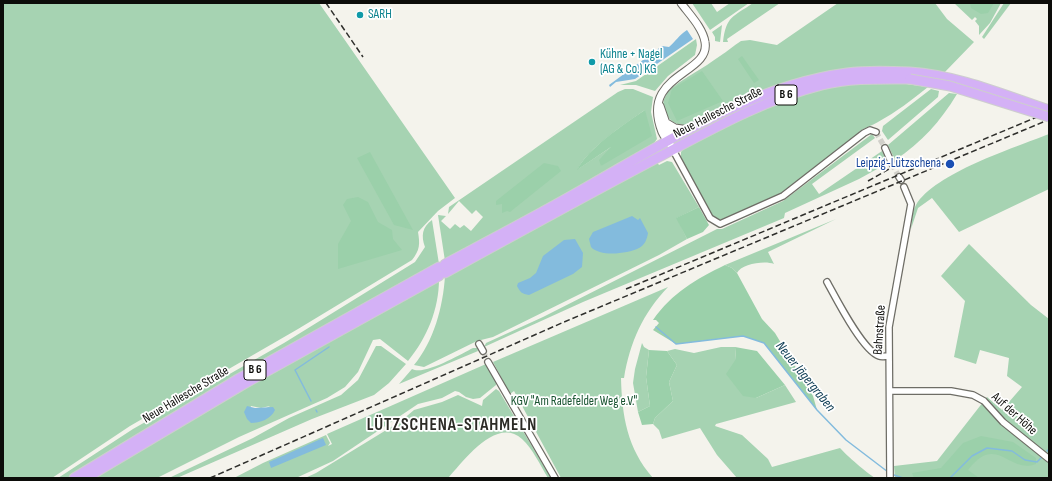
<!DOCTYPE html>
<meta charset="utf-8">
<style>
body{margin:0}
#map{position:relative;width:1052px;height:481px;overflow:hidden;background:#f4f3ec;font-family:"Sofia Sans Condensed",sans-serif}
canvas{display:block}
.frame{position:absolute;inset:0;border:4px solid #0c0c09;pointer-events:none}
</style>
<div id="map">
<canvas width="1052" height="481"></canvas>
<div class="frame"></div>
</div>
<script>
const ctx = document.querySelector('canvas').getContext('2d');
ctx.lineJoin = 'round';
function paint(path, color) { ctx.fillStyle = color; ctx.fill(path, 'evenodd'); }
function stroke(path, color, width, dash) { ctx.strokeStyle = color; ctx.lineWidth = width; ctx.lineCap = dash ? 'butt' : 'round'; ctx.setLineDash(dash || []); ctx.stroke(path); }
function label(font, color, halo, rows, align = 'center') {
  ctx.font = font + ' "Sofia Sans Condensed",sans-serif'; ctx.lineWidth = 3.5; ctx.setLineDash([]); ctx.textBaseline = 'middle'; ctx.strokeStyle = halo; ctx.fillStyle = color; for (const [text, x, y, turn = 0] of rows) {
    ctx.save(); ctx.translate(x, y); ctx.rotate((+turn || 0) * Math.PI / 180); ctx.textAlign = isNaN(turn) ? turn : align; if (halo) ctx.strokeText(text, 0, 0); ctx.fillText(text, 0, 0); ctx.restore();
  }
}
paint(new Path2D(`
 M3 3H319L455 198 438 211 418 232C420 244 420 250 412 260L298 329 130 426 52 478H3Z
 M692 3H711L717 12 730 3H749L710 30Z
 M753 3H780L727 39 728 42H723C726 16 733 17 753 3Z
 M838 3H935L947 19 974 42 944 73 906 67 830 72 684 125C676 125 670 121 666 114 655 94 680 82 694 73 703 68 711 62 720 56 728 51 733 46 741 41L750 40 777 45Z
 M954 3H1001L990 23 979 35V26L975 21 977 19 975 17 972 20Z
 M1004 3H1011L984 39 982 37Z
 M722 25 720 42 715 41V37L712 32Z
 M696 39 697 45 695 55 668 76 655 91 636 85H620L636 81Z
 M884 81 928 87C912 100 896 112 878 122 872 126 865 127 859 132L860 134 782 193 724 220 715 219 712 216 681 157V152L684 148 733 121 815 89 854 82Z
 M625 89H633L653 97 651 112 657 139 654 143 646 148 647 150 445 261 438 215 446 216 441 221 450 229 455 224 460 228 464 225 471 231 483 217 476 210 472 214 459 201 448 214 449 207 618 92ZM645 110 601 166 614 145 578 169C587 149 626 123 645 110Z
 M931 89 939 91 938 97 888 140 882 131 883 126Z
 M949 93 957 94C940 122 922 142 895 160L888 145Z
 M872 134 875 138 812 184 819 194 882 151 888 163 859 179 785 213 784 218 583 302 484 347 486 343 543 317 717 229H722L783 201Z
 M1049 134V189L959 232 932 198 918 208 911 229C912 222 912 211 916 205 935 173 1014 148 1049 134Z
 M667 161 672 162 699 207 677 218 687 239 659 255 493 337 477 341 424 367 414 365C434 341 443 307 445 276L657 162 659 165Z
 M836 219 768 252 774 264C765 260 741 264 737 273L732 268 725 265Z
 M432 220 439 264C314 333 189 403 68 478H58L133 429 284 343 415 262 425 247C421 236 422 227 432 220Z
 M969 244 1031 305 1049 319V478H895L894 466 937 461 987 397 1002 410 1022 387 1007 376 1009 358 980 350 976 364 954 357 965 301 941 276Z
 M439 279C439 309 427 338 408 361L380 339 373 340 358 372 345 387 327 398 239 437 157 478H92L266 375ZM251 406 261 408 270 406 247 419Z
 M668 287C643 313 630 342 624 378H621C622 416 627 448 653 478H561L514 391 510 394 493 362Z
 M642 343 644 347 649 350 646 377 650 406 638 412 633 383 635 369Z
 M376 346H381L406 364 389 383 374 395 312 419 177 478H169L253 438 289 418 341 395 358 380Z
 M721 347H735L736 359 756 398 785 385 796 402 716 424 715 426 742 435 768 459 772 467 840 448C847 456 866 472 875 478H737L717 455 700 428 662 439 659 430 653 424 655 418 673 401 669 382 677 365 667 351 675 349 694 353Z
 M473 348H477L478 351 399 384 412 369C424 376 461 354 473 348Z
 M486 364 492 372 497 382 496 385 480 398 473 399 466 397 459 392 455 391 442 398 418 404 333 461 296 478H234L263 463 326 435 330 443 328 446 332 444 327 434Z
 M496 389 499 391 551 478H548C540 465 533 449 522 439 496 416 464 461 448 478H305L316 473 401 421 414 410 442 402 458 395 482 406 483 400Z`), '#a6d3b2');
paint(new Path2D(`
 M970 3H994L988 13 981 14 971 8Z
 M742 56 759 80 754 83 738 59Z
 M702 71 723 101 677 121 668 103 672 89Z
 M645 110 652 136 601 166 599 160 611 147 577 170C587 149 625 123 645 110Z
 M370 152 413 230 394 225 357 158Z
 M544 163 558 166 561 171 510 212 507 211 502 213V204L496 205V201Z
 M358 197 368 202 378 222 392 230 393 239 402 250 338 269V244L351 221 343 205 347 199Z
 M699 207 709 225 703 232 687 239 676 218Z
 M725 265 732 268 737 273 762 319 775 333 813 396 817 410 764 343 743 336 676 344 653 330 659 323 656 320H653C672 293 696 279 725 265Z
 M735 347 757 351 785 385 756 398 743 396 726 374 736 359Z
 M649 350 667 351 677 365 669 382 673 401 655 418 653 424 642 425 638 412 650 406 646 377Z
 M981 436 1013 442 1036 458V464C1009 475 997 432 968 470L979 478H914L912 473 941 468 963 443Z`), '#9bd0aa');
paint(new Path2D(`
 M687 30 693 39 635 79 616 82 610 87 609 85 662 46 669 47C676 41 679 35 687 30Z
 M632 216 638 220 640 218 648 233C647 239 645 245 639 248 627 254 600 257 591 247L589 239 593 232 598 230Z
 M575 239 583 253 582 267 573 274 529 295C522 294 520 292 517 286L518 283 530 278 536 273 543 256 564 240Z
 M247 406 255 408 273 407 275 410C271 419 260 423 251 423L247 419 244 412Z
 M323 438 326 445 271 468 269 462Z`), '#83bbdd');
stroke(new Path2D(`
 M656 327 676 344 743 336 764 343 817 410 846 440 888 472
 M311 401 295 370 329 347
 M316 410 317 412
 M1047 451 1049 449
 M891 474 903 478
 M950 478 972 456 987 448 1012 451 1025 460 1037 462 1042 457`), '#83bbdd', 1.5);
stroke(new Path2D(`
 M876 132 885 148
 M892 164 899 177
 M483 351 488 362`), '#d1d0ca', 5.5, [5.5, 3]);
const minor = new Path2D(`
 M885 148 892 164
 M673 150 710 218 720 224 783 196 864 133 870 130 876 132
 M899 177 901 180
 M827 282C836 298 862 350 879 356 882 357 885 356 888 356
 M479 344 483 351
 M488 362 555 478
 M890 391H951L973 395 984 401 1003 422 1049 459
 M890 478 889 327 911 204 904 187`);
const tertiary = new Path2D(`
 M660 106 669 132V141
 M665 122 675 128 689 130
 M670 144C668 140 664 137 662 132 639 73 711 75 705 42 703 28 689 14 681 3`);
const primary = new Path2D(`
 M445 264C494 238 544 212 592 184 671 139 755 85 847 73 867 70 890 71 910 72 957 75 1004 95 1049 110
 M445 273C516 234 587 195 659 157 712 129 763 100 822 85 850 78 881 79 910 79
 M74 478 238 379 439 267
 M86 478 244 384 439 276`);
stroke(minor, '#6e6d66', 8);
stroke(tertiary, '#6e6d66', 9);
stroke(primary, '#cecece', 11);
stroke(minor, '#fff', 5.5);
stroke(tertiary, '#fff', 7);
stroke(primary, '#d4b1f6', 9);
stroke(new Path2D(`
 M326 3 363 57
 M868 181 898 164
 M626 289 1037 117
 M210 478 564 322 1048 120`), '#2f2f2c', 1.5, [6, 3]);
const primaryBridge = new Path2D(`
 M910 79 950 86 1049 117`);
stroke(primaryBridge, '#cecece', 11, []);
stroke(primaryBridge, '#d4b1f6', 9);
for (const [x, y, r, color] of [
 [360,15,4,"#0f9aa8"],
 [592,62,4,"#0f9aa8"],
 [950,164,5,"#1a4fb4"]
]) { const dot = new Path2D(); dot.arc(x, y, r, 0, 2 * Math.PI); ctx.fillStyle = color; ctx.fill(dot); stroke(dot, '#fff', 1.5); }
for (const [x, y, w] of [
 [786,95,22],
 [255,370,22]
]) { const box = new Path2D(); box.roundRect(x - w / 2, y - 10, w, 20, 3); ctx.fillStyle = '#fff'; ctx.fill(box); stroke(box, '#0c0c09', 1); }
label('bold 12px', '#0c0c09', null, [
 ["B 6",786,95],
 ["B 6",255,370]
]);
label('13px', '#0d838f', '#fff', [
 ["SARH",368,15],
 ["Kühne + Nagel",600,55],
 ["(AG & Co.) KG",600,70]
], 'left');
label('13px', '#0c0c09', '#fff', [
 ["Neue Hallesche Straße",718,113,-27],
 ["Bahnstraße",880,330,-86],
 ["Neue Hallesche Straße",186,395,-31],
 ["Auf der Höhe",1014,414,42]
]);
label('13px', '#164399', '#fff', [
 ["Leipzig-Lützschena",941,164]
], 'right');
label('13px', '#185330', '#fff', [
 ["KGV \"Am Radefelder Weg e.V.\"",574,402]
]);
label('italic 14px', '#0c3b53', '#fff', [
 ["Neuer Jägergraben",805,377,51]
]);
ctx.letterSpacing = '1px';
label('bold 17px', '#2b2a25', '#fff', [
 ["LÜTZSCHENA-STAHMELN",452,426]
]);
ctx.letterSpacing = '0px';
</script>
